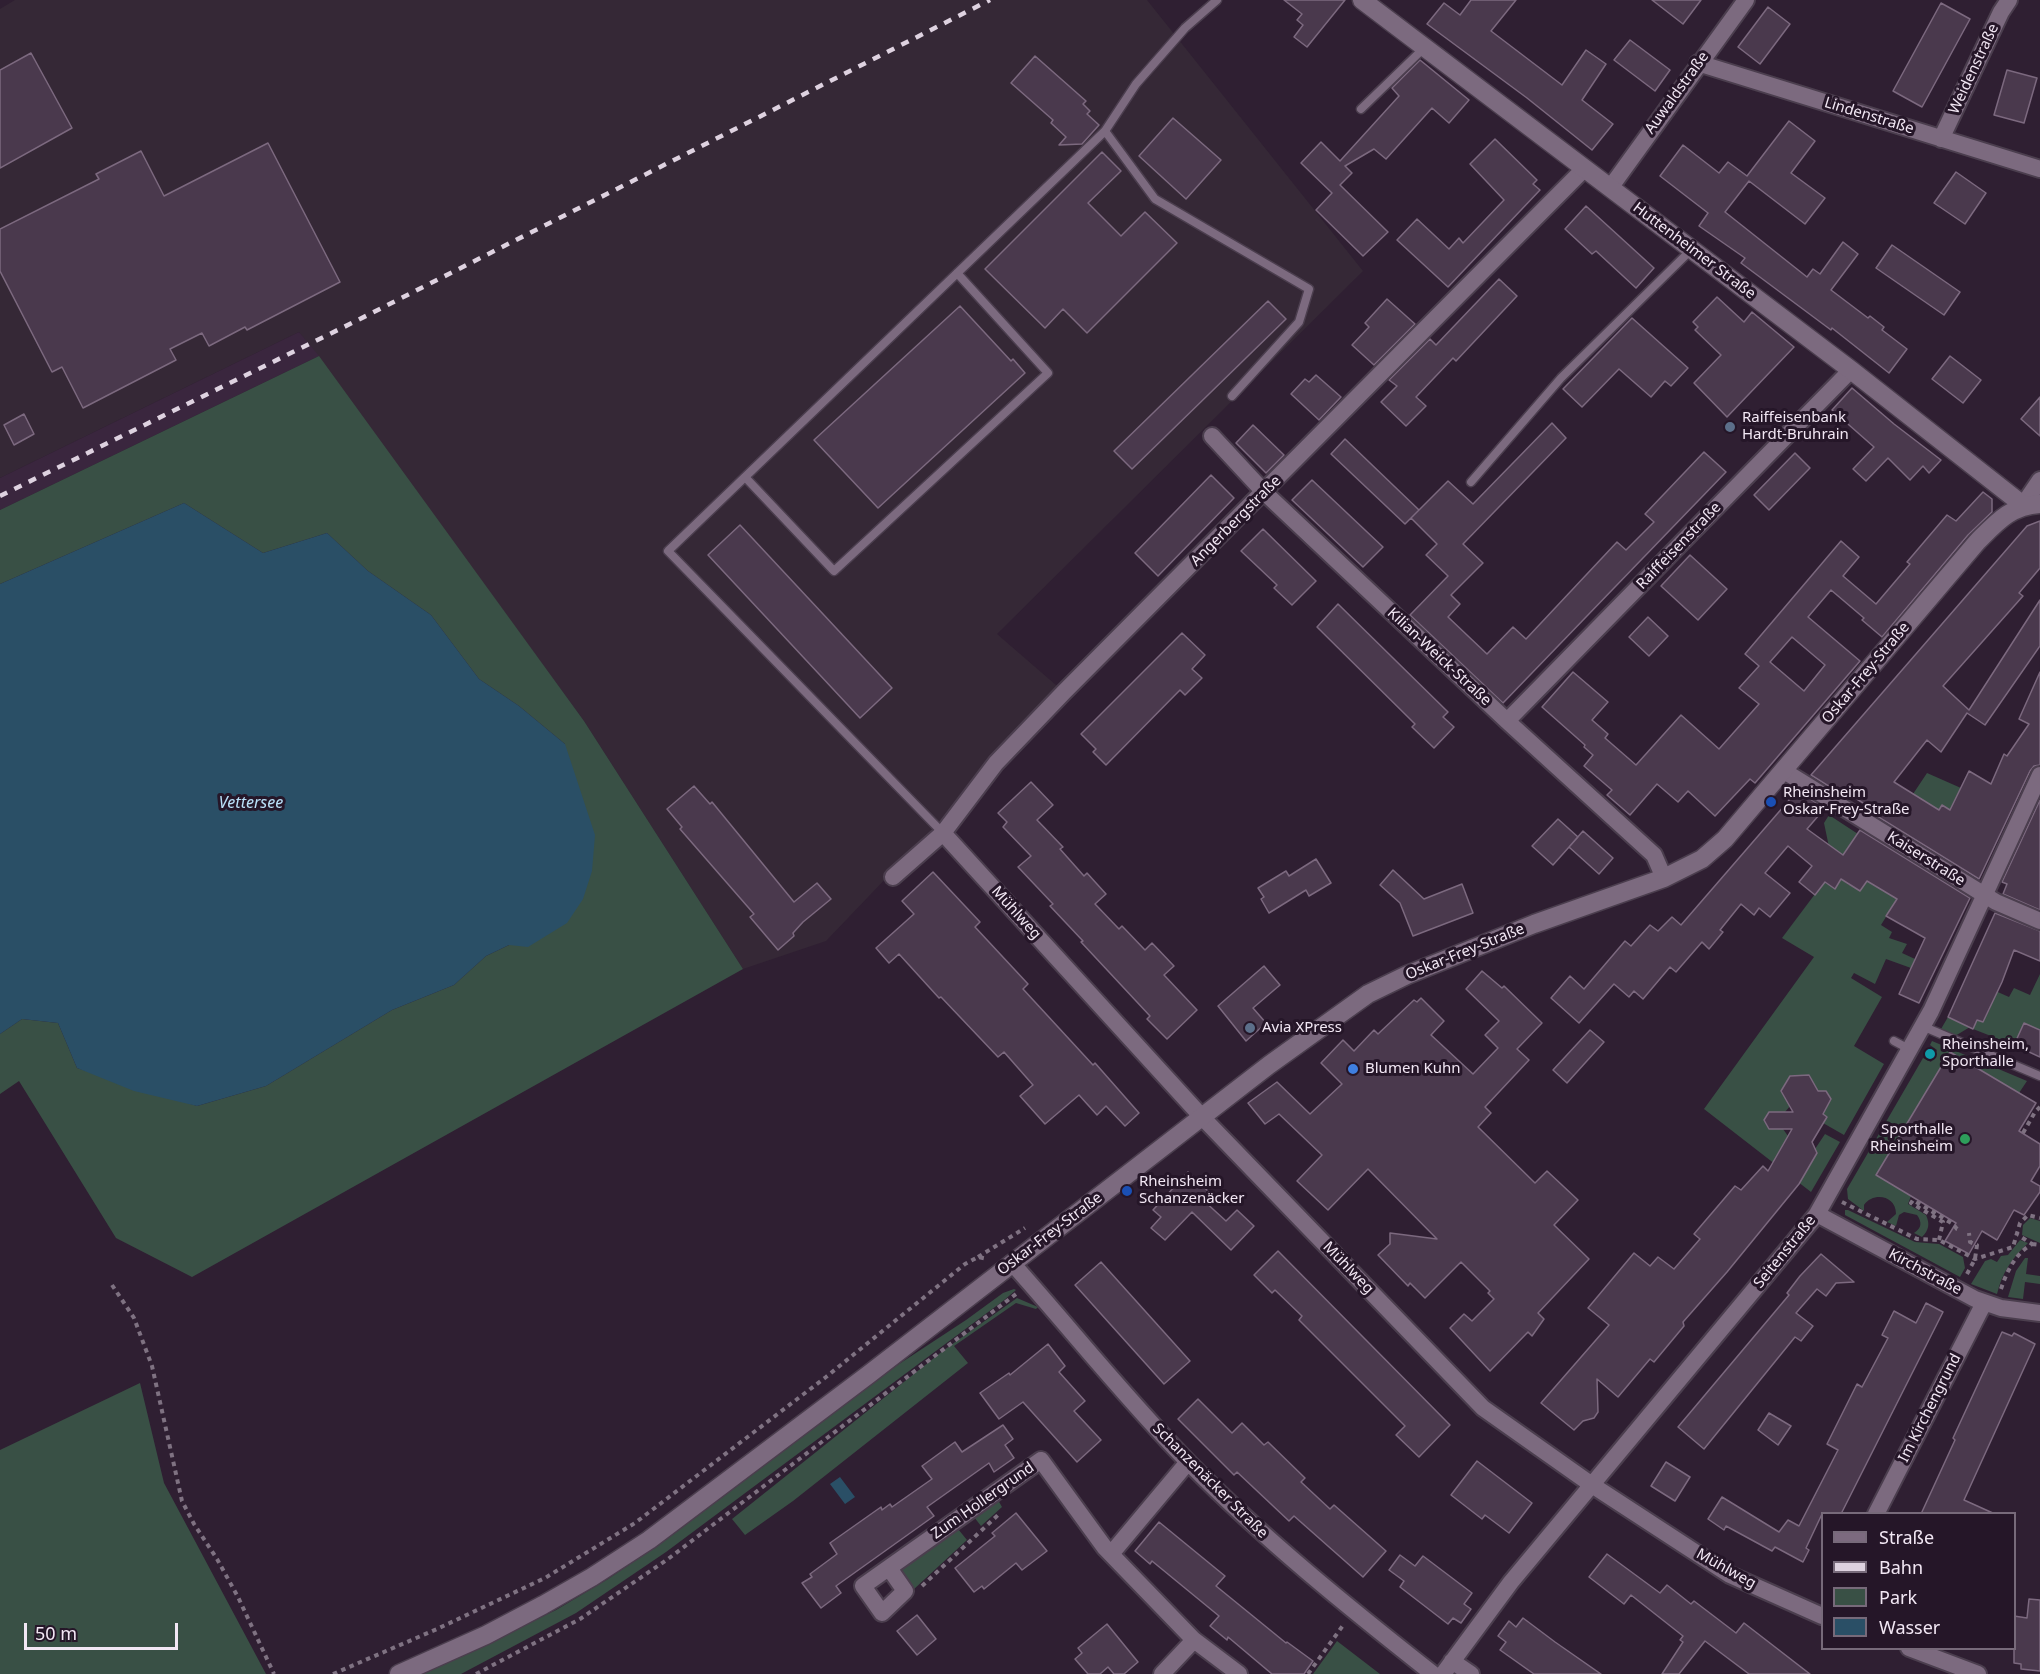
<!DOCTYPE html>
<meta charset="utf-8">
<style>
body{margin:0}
#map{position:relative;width:2040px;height:1674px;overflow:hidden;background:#2f1f32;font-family:"Noto Sans",sans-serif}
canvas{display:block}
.legend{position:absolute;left:1821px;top:1512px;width:195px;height:138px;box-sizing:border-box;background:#251628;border:2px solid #776a7a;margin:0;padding:8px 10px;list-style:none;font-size:18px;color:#f2e7f4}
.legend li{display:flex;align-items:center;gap:12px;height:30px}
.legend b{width:30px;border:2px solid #776a7a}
.scale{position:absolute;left:24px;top:1623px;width:154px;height:27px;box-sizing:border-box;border:3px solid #f2e7f4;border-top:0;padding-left:8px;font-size:18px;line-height:21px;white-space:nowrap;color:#f2e7f4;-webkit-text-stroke:4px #251628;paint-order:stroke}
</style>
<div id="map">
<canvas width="2040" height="1674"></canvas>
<ul class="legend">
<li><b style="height:8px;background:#7c6a7f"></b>Straße</li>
<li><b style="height:8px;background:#ded2e0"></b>Bahn</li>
<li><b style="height:16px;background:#395045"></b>Park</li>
<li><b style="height:16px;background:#2a4f66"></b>Wasser</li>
</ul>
<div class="scale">50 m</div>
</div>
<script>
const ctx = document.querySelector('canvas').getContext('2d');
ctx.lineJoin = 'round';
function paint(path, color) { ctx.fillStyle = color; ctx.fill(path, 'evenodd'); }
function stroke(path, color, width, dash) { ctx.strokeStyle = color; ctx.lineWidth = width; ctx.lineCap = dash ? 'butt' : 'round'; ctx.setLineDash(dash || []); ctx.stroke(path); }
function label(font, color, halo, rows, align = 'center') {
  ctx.font = font + ' "Noto Sans",sans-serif'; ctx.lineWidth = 6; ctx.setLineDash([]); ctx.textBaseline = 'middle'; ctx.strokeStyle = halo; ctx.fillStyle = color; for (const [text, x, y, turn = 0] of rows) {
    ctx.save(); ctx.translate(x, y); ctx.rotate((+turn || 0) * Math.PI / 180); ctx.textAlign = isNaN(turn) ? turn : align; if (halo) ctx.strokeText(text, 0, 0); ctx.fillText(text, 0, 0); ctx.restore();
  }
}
paint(new Path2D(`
 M15 0H1147L1363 271 997 634 1064 692 826 941 743 969 584 721 299 332 0 478V9Z`), '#352836');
paint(new Path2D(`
 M299 332 319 356 0 510V478Z`), '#3a263e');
paint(new Path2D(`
 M319 356 584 721 743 969 192 1277 116 1238 19 1081 0 1094V1034L22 1019 58 1023 77 1068 197 1106 266 1086 392 1010 454 985 486 956 509 945 565 744 519 706 479 679 431 615 368 571 327 533 263 553 184 503 0 584V510Z
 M1927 773 1961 788V837L1942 805 1938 811 1913 794Z
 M1829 815 1858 834 1842 857 1829 847 1824 823Z
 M1857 875 1897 899 1881 925 1892 932 1889 938 1907 944 1902 953 1915 959 1911 968 1886 959 1875 984 1854 973 1851 978 1882 997 1854 1046 1884 1064 1844 1135 1823 1123V1114L1831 1099 1826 1091H1818L1809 1075 1790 1076 1781 1091 1790 1106 1785 1112H1769L1764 1120 1769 1129H1783L1788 1136 1790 1167H1809L1817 1153 1815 1149 1825 1134 1840 1142 1811 1192 1704 1109 1814 957 1782 938 1824 882 1835 888 1841 879 1849 885Z
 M2040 974V1030L2024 1023 2014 1045 1973 1029 1977 1020 1983 1022 1990 1009 1991 989 2009 997 2014 988 2030 995Z
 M1948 1017 1970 1027 1955 1036 1941 1029Z
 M1932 1041 2027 1081 2019 1093 1950 1052 1877 1175 1911 1196 1908 1204 1926 1215C1930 1224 1929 1230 1922 1237L1914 1233C1922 1228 1922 1222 1917 1215L1904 1212 1899 1215 1896 1226 1887 1222 1896 1214C1896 1195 1873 1192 1864 1205V1211L1848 1199 1847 1189 1923 1058 1931 1062 1937 1050 1930 1045Z
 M1845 1210H1848L1915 1242 1939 1244 1963 1257 1965 1268 1960 1277 1845 1215Z
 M2030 1218 2040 1221V1243L2022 1235 2023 1225Z
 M2020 1240 2028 1243C2012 1258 2002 1273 1997 1294L1971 1284 1985 1261 1991 1259 1997 1262 2001 1256 2008 1255Z
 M2025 1258H2028L2026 1274 2040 1276V1284L2025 1282 2023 1299 2008 1297 2016 1271Z
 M1014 1289 1016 1290 1003 1301 666 1552 576 1613 461 1674H423L556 1610 608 1579 668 1538 893 1368 966 1320 1003 1293Z
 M1017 1298 1038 1307 1036 1309 1016 1303 954 1346 968 1363 793 1501 745 1535 732 1519 944 1350Z
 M140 1383 164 1483 266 1674H0V1450Z
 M998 1500 1002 1507 981 1526 974 1517Z
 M958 1529 967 1540 913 1590 899 1570Z
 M1337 1641 1380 1674H1313Z`), '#395045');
paint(new Path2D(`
 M184 503 263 553 327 533 368 571 431 615 479 679 519 706 565 744 595 835 592 871 583 899 567 923 528 947 509 945 486 956 454 985 392 1010 266 1086 197 1106 134 1091 77 1068 58 1023 22 1019 0 1034V584Z
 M840 1477 855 1497 845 1504 830 1484Z`), '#2a4f66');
const building = new Path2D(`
 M1284 0H1345L1307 47 1294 37 1303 25 1297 20 1302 14Z
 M1471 0H1516L1491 31 1562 85 1586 50 1606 64 1582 100 1613 124 1592 150 1527 98 1427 24 1444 3 1460 15Z
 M1652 0H1701L1683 24Z
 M1941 3 1970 19 1922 107 1893 91Z
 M1768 7 1790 24 1760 64 1738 47Z
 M1630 40 1670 70 1655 91 1614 60Z
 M31 53 72 128 0 168V70Z
 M1035 56 1086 101 1083 104 1090 111 1087 114 1099 125 1082 144 1059 145 1066 137 1051 123 1053 120 1011 83Z
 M1420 60 1469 100 1449 123 1432 108 1386 159 1374 149 1345 166 1352 173 1340 185 1388 232 1363 256 1316 210 1332 193 1301 163 1321 142 1340 161 1399 96 1392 88Z
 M2007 70 2037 78 2024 123 1994 115Z
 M1173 118 1221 160 1186 199 1139 156Z
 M1789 121 1815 141 1791 173 1825 198 1805 224 1749 181 1725 212 1807 277 1813 269 1820 274 1843 242 1858 254 1831 290 1868 318 1870 316 1884 327 1882 330 1907 349 1889 373 1832 328 1831 330 1741 263 1745 258 1699 226 1708 213 1660 176 1683 145 1719 173 1728 162 1747 176Z
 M1495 139 1537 180 1533 184 1540 190 1448 287 1397 240 1417 219 1449 249 1459 238 1463 243 1504 200 1470 164Z
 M268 143 340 282 247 330 245 327 209 346 202 333 170 349 176 360 83 408 62 367 52 372 0 271V229L99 179 96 174 141 151 164 196Z
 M1102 152 1121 171 1088 203 1121 236 1145 212 1177 243 1087 333 1063 309 1045 328 985 269Z
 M1956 172 1986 193 1965 224 1934 203Z
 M1586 206 1654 268 1636 288 1596 251 1592 254 1565 229Z
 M1892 245 1960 292 1944 315 1876 268Z
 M1499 279 1517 296 1456 361 1453 358 1416 397 1426 406 1406 426 1381 402 1397 386 1389 380 1430 339 1436 345Z
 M1717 297 1744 322 1752 312 1794 347 1727 417 1694 383 1721 355 1695 330 1698 327 1693 322Z
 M1387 299 1415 324 1374 365 1352 345 1369 327 1365 323Z
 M1268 301 1286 319 1132 469 1114 451Z
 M960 306 1011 361 1013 359 1025 373 878 508 814 440Z
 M1632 318 1688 368 1671 386 1665 381 1651 397 1619 369 1582 407 1563 389Z
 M1950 356 1981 380 1963 403 1932 379Z
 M1316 375 1341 397 1319 420 1291 394 1305 379 1309 382Z
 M1852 388 1894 424 1941 460 1929 473 1923 466 1910 480 1888 458 1866 481 1853 469 1874 447 1832 410Z
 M2040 397V436L2021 419Z
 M24 414 34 434 14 445 4 425Z
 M1552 423 1566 438 1463 544 1483 563 1451 595 1460 604 1448 617 1487 654 1513 627 1526 639 1617 542 1626 550 1654 522 1645 514 1704 452 1726 472 1503 703 1410 615 1448 576 1426 555 1437 544 1411 518 1448 481 1473 504Z
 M1253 425 1284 455 1266 473 1236 443Z
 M1345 439 1419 510 1405 524 1331 454Z
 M1795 453 1810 468 1769 510 1754 495Z
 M1211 475 1234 498 1158 576 1135 553Z
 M1312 480 1383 547 1363 567 1292 500Z
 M1983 492 1992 499V512L1968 535 1882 637 1862 620 1864 618 1831 590 1808 617 1860 661 1755 783 1750 779 1715 816 1688 791 1678 802 1657 784 1630 815 1607 795 1612 790 1584 766 1593 755 1584 747 1585 745 1542 707 1573 672 1608 702 1592 720 1608 734 1605 738 1636 765 1681 715 1719 749 1759 704 1739 688 1759 666 1745 654 1841 541 1859 557 1843 576 1876 604 1910 564 1907 562 1947 515 1956 521ZM1792 637 1825 665 1804 691 1770 662Z
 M2040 521V568L2019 593 2023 596 1943 686 1969 710 2040 600V646L1985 725 1967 713 1941 752 1927 740 1894 782 1939 810 1942 805 1950 810 1969 771 1991 784 2004 754 2007 756 2029 724 2019 719 2040 672V765L2034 766 2030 771 1979 879 1872 813 1874 810 1841 789 1838 792 1811 775 2027 526Z
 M740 525 892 688 860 718 708 555Z
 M1263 529 1316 581 1292 605 1274 588 1277 585 1241 551Z
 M1690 555 1727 589 1698 620 1661 586Z
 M1338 604 1448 712 1443 717 1454 727 1434 748 1412 727 1415 724 1317 627Z
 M1648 617 1668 636 1649 656 1629 637Z
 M1182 633 1205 655 1192 669 1202 678 1185 695 1180 690 1106 765 1093 752 1096 749 1081 734Z
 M1031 782 1053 805 1037 820 1063 847 1060 849 1084 876 1087 873 1106 894 1095 904 1119 929 1122 926 1145 950 1152 943 1174 966 1164 975 1197 1010 1167 1039 1147 1019 1150 1016 1081 942 1083 941 1050 906 1053 904 1018 867 1031 856 1003 827 1007 822 998 813Z
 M694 786 710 804 712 802 794 902 817 883 831 899 803 922 793 933 794 936 778 950 750 917 754 914 680 829 682 827 667 809Z
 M1797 791 1825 808 1807 829 1843 855 1860 830 1970 898 1919 1003 1899 994 1925 938 1886 916 1897 899 1867 881 1860 891 1841 879 1835 889 1825 882 1815 895 1799 882 1812 866 1788 846 1765 873 1790 893 1770 917 1759 908 1754 915 1741 904 1720 930 1723 932 1709 949 1702 942 1676 972 1670 967 1643 999 1634 991 1629 997 1614 984 1579 1023 1551 998 1570 976 1584 989 1625 941 1631 946 1650 925 1658 931 1672 917 1681 925Z
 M2040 800V910L2003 894 2007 884 2002 882Z
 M1558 819 1578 837 1553 865 1532 846Z
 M1583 831 1613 858 1599 874 1569 847Z
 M1316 859 1331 883 1309 896 1306 890 1269 913 1261 899 1264 897 1258 888 1286 871 1289 876Z
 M1393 870 1424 899 1462 884 1473 913 1413 936 1400 903 1380 885Z
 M933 872 980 922 975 927 1028 984 1023 989 1093 1065 1095 1063 1139 1113 1125 1126 1106 1106 1097 1115 1079 1095 1045 1124 1020 1096 1033 1085 1004 1052 998 1057 941 997 939 998 899 954 889 963 876 948 914 914 902 901Z
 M1995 913 2040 931V961L2014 950 2002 982 1983 1022 1977 1020 1973 1029 1948 1017Z
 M1264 966 1280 985 1253 1008 1266 1023 1246 1041 1218 1006Z
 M1482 971 1502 988 1504 986 1542 1023 1517 1049 1529 1060 1485 1107 1491 1113 1478 1127 1535 1183 1547 1171 1578 1200 1554 1225 1589 1259 1538 1313 1544 1319 1532 1336 1528 1332 1490 1371 1450 1328 1464 1314 1472 1321 1494 1299 1488 1293 1490 1291 1461 1262 1425 1298 1410 1283 1408 1286 1378 1255 1390 1244V1233L1437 1239 1368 1169 1328 1210 1297 1181 1322 1155 1279 1114 1265 1124 1248 1103 1277 1082 1310 1114 1342 1084 1321 1063 1343 1040 1354 1051 1374 1030 1378 1034 1414 1000 1417 1002 1421 998 1444 1021 1431 1035 1473 1074 1498 1048 1485 1035 1499 1021 1466 989Z
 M2024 1023 2040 1030V1057L2014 1045Z
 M1590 1030 1604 1042 1567 1083 1553 1070Z
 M1950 1052 2036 1103 2019 1131 2040 1144V1166L2031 1181 2040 1186V1192L2024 1215 2014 1210 1997 1240 1982 1231 1969 1254 1945 1241 1956 1223 1876 1175Z
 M1809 1075 1818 1091H1826L1831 1099 1823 1114 1827 1117 1812 1142 1817 1153 1799 1184 1727 1272 1683 1322 1684 1326 1654 1362 1650 1359 1618 1397 1597 1379 1598 1412 1594 1418 1583 1421 1574 1430 1541 1403 1609 1325 1588 1308 1634 1253 1650 1266 1658 1257 1674 1269 1700 1239 1694 1234 1735 1186 1741 1190 1763 1166 1768 1171 1792 1129H1769L1764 1120 1769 1112H1793L1781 1091 1790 1076Z
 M1188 1172 1210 1193 1203 1200 1226 1221 1237 1210 1254 1226 1231 1250 1192 1212 1165 1240 1151 1228 1161 1217 1153 1210Z
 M1278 1251 1450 1425 1419 1457 1396 1435 1405 1426 1299 1320 1302 1316 1275 1290 1272 1293 1254 1275Z
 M1821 1254 1854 1282 1836 1283 1826 1296 1817 1289 1796 1313 1813 1326 1801 1341 1795 1337 1704 1449 1678 1427 1789 1295 1787 1293 1800 1276Z
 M1101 1262 1190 1361 1164 1384 1075 1285Z
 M1926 1303 1943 1312 1841 1514H1822L1806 1548 1809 1550 1803 1562 1775 1547 1772 1551 1726 1526 1724 1530 1708 1519 1722 1497 1779 1532 1788 1520 1799 1526 1838 1450 1827 1444 1857 1384 1862 1387 1888 1338 1882 1335 1894 1311 1916 1323Z
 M2002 1332 2012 1336 2014 1333 2035 1344 1964 1500 1995 1514H1921L1955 1440 1953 1438Z
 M1048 1344 1065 1366 1059 1372 1085 1401 1074 1411 1101 1440 1077 1462 1023 1402 999 1419 980 1393 1009 1373 1010 1375Z
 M1198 1399 1232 1433 1242 1423 1264 1445 1268 1442 1305 1478 1301 1482 1330 1509 1334 1505 1386 1551 1363 1577 1294 1516 1289 1521 1237 1472 1234 1475 1178 1419Z
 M1769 1413 1791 1426 1778 1445 1758 1430Z
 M1003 1425 1013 1439 1005 1445 1014 1458 994 1472 989 1463 927 1507 934 1516 836 1586 841 1593 821 1608 802 1583 812 1577 810 1574 837 1554 830 1543 881 1507 882 1510 890 1504 892 1507 932 1479 922 1466 955 1442 962 1452Z
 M1477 1461 1532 1503 1509 1533 1485 1515 1482 1519 1451 1495Z
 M1666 1462 1690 1477 1675 1501 1651 1486Z
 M1016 1513 1047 1551 1022 1570 1016 1563 984 1589 982 1586 974 1592 955 1568 995 1536 992 1533Z
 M1159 1522 1225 1576 1216 1586 1286 1643 1287 1642 1313 1661 1304 1674H1272L1228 1637 1227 1640 1210 1626 1219 1616 1152 1561 1150 1564 1135 1551Z
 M1607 1554 1660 1593 1667 1585 1691 1604 1694 1601 1736 1633 1744 1623 1810 1674H1749L1705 1641 1679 1674H1662L1683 1642 1680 1640 1683 1636 1631 1595 1624 1604 1589 1577Z
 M1400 1555 1415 1566 1423 1556 1472 1593 1464 1604 1471 1609 1461 1623 1453 1618 1448 1624 1400 1587 1404 1581 1389 1570Z
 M2029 1599 2040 1600V1671L2021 1669V1664L2014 1663V1616L2027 1618Z
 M917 1615 936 1639 917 1655 897 1631Z
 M1523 1618 1555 1642 1601 1674H1534L1500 1650 1506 1642 1498 1636 1509 1621 1516 1627Z
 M1107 1624 1138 1662 1124 1674H1114L1108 1667 1100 1674H1088L1075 1659 1082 1653 1078 1648Z`);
paint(building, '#4a394d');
stroke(building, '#7c697f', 1.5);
const lane = new Path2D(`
 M1361 109 1424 48
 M1105 131 1155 199 1309 289 1299 322 1232 396
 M745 477 834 571 1048 373 957 273
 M1471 482 1561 378 1691 250
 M943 833 668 551 1105 131 1136 84 1185 28 1217 0
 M1922 1026 2040 1076
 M1894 1041 1909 1049`);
const street = new Path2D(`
 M1698 63 2040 169
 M1941 139 2001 12 2009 0
 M1610 188 1746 0
 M1212 436 1264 492 1507 721 1654 855 1664 878
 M2023 505 2040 480
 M1507 721 1851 370
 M1784 771 1996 902 2040 921
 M943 833 1202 1117 1483 1408 1592 1485 1730 1575 1822 1616
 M893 877 943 833 996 763 1064 692 1584 169
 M1817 1214 1975 1299 2001 1308 2040 1313
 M1012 1263C1071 1329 1126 1399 1189 1463 1265 1540 1348 1607 1433 1674
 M1876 1514 1984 1303
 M1111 1554 1188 1462
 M889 1568 905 1591 882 1613 863 1586 1041 1460 1105 1548 1194 1640 1239 1674
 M1909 1648 1978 1674
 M1452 1661 1471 1674
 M1162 1674 1194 1640
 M1443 1674 1511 1582 1817 1214 1931 1011 2040 775`);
const secondary = new Path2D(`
 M1362 0 1851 370 2023 505
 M399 1674 486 1635 543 1605 592 1577 649 1540 868 1375 1269 1065 1368 994 1407 975 1534 924 1664 878 1702 859 1725 839 1977 542C1997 522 2010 506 2040 504`);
stroke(lane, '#4b3e4e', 11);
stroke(street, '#4b3e4e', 20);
stroke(secondary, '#4b3e4e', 21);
stroke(new Path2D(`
 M2023 1133 2035 1112 2040 1107
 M1842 1202 1917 1239 1939 1240 1975 1259 2013 1247 2020 1223 2028 1215 2040 1218
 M1939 1240 1943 1222 1911 1203 1913 1200 1953 1224 1957 1229 1960 1230
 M2032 1244 2040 1245
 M978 1257 1025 1228
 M1967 1274 1975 1259 1977 1245 1970 1242 1969 1233
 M112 1285 134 1318 152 1366 182 1501 194 1524 217 1559 238 1597 274 1674
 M2001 1289C2007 1271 2015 1254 2032 1244L2018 1235
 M922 1586 998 1515
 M333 1674 437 1629 545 1578 635 1523 826 1377 965 1264 978 1257 988 1259
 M476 1674 580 1619 668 1559 1016 1294
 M1308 1674 1344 1624`), '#7f7282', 4, [4.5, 4.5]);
stroke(lane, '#7c6a7f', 8);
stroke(street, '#7c6a7f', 16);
stroke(secondary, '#7c6a7f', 18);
stroke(new Path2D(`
 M0 496 354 322 990 0`), '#ded2e0', 4.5, [8, 8]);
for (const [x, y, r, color] of [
 [1730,427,6,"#5c6f8a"],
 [1771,802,6,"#1a4fb4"],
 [1250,1028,6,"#5c6f8a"],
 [1930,1054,6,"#0f9aa8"],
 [1353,1069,6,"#3f7fe0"],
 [1965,1139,6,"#2e9e5b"],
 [1127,1191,6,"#1a4fb4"]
]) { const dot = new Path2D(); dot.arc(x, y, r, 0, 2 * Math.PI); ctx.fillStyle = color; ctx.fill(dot); stroke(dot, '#251628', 2); }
label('15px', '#f2e7f4', '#251628', [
 ["Weidenstraße",1974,69,-65],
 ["Auwaldstraße",1677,93,-54],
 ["Lindenstraße",1869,116,17],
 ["Huttenheimer Straße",1694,251,37],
 ["Angerbergstraße",1236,521,-45],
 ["Raiffeisenstraße",1679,546,-46],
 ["Kilian-Weick-Straße",1439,657,43],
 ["Oskar-Frey-Straße",1866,673,-50],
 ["Kaiserstraße",1926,859,32],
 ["Mühlweg",1016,913,48],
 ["Oskar-Frey-Straße",1465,952,-22],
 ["Oskar-Frey-Straße",1050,1234,-37],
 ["Seitenstraße",1785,1252,-51],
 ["Mühlweg",1348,1268,46],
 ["Kirchstraße",1925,1272,28],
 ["Im Kirchengrund",1930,1408,-63],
 ["Schanzenäcker Straße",1210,1481,45],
 ["Zum Hollergrund",983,1501,-35],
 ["Mühlweg",1726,1569,29]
]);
label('15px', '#f2e7f4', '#251628', [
 ["Raiffeisenbank",1742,418],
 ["Hardt-Bruhrain",1742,435],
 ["Rheinsheim",1783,793],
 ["Oskar-Frey-Straße",1783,810],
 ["Avia XPress",1262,1028],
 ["Rheinsheim,",1942,1045],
 ["Sporthalle",1942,1062],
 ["Blumen Kuhn",1365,1069],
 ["Sporthalle",1953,1130,"right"],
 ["Rheinsheim",1953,1147,"right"],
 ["Rheinsheim",1139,1182],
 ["Schanzenäcker",1139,1199]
], 'left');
label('italic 16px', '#bae1f9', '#251628', [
 ["Vettersee",251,803]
]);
</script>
